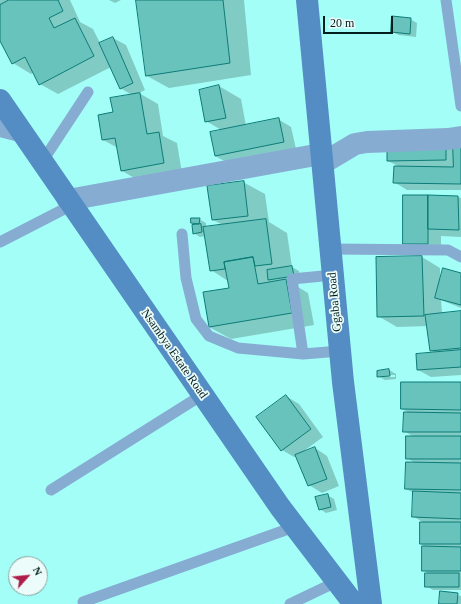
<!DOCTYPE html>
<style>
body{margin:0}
#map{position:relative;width:461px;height:604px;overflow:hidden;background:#a2fef7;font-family:Georgia,serif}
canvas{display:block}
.north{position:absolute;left:8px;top:556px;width:40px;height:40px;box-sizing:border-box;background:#ebfcfa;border:1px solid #8da3a1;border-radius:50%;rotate:63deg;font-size:11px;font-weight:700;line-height:16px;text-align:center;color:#011d1c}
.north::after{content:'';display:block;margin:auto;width:14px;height:18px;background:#af1d4a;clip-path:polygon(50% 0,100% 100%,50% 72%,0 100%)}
.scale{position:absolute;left:323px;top:16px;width:70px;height:18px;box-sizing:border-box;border:2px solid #011d1c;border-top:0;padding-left:5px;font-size:12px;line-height:14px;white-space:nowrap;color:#011d1c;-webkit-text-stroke:3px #ebfcfa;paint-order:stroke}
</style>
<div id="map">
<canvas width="461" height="604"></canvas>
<div class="north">N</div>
<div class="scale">20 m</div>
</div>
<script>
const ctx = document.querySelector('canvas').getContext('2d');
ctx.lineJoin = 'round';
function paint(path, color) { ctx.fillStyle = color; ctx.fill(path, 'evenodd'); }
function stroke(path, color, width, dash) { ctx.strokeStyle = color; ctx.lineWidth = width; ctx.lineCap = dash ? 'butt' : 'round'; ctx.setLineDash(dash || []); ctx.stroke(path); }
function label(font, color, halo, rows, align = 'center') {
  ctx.font = font + ' Georgia,serif'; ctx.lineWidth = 3.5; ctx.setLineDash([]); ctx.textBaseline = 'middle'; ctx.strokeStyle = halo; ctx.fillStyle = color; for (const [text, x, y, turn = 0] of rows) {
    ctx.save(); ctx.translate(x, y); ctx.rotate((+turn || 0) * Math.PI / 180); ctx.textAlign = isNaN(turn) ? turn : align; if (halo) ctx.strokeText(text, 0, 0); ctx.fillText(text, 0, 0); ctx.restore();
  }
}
paint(new Path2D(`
 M0 0H70L80 22 93 29 100 43 113 38 126 45 145 90 139 93 158 104 163 136 177 143 182 173 140 181 122 171 118 148 103 140 99 116 114 113 132 95 120 88 111 67 58 94 40 84 34 72 31 74 13 63 0 39Z
 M109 0H121L115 3Z
 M137 0H244L251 75 169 88 147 76Z
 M410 19 417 23 416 37 399 35 392 32Z
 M219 86 241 99 246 126 278 119 291 127 296 149 228 163 215 156 223 131 206 121Z
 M461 147V190H407L394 182 400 167 388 161Z
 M243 182 265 194 269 222 287 233 292 267 299 271 300 279 288 281 308 293 314 325 231 339 209 327 230 289 228 281 211 270 206 236 200 237 194 233 197 225 192 223 199 219 206 223V228L223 225 213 220Z
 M404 196 458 197 461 198V237L441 236V251H417L404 244Z
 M422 257 440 268V279L461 274V308L441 300 442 314 461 312V375L431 377 418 370 435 353 430 350 428 326 397 327 378 316Z
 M389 370 396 374V379L385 380 378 376V371ZM383 375H395V377H383Z
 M461 383V590H433L426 586 430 574 423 570 428 548 421 544 424 523 413 516 414 493 406 489 415 463 407 458 414 437 404 431 410 413 402 409Z
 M286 396 299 404 323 437 301 453 315 448 327 456 339 486 322 493 309 485 297 456 294 457 282 450Z
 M327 495 334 499 337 510 326 513 320 509Z
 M441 592 461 596V604H440Z`), '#0003');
const building = new Path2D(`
 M9 0H58L63 11 49 18 54 28 75 18 94 56 39 85 25 57 12 64 0 41V5Z
 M136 0H223L230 63 146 76Z
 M392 16 411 18 410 34 391 32Z
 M113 37 133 83 120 89 99 43Z
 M219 85 226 118 205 122 199 90Z
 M140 93 147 134 159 132 164 163 121 171 115 138 102 140 98 115 113 112 110 98Z
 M279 118 284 142 215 156 210 132Z
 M446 143V160L387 161V145Z
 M453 145 461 146V184L393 183 394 166 453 167Z
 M244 181 248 216 212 220 207 186Z
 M403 195H428V244H403Z
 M428 195 458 196 459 230 428 229Z
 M191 218H200L199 224 191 223Z
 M266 219 272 264 255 266 253 257 224 262 225 269 210 271 203 227Z
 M201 224 202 232 193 234 192 225Z
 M422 256 424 316 377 317 376 257Z
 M253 257 258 284 286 279 292 313 209 327 203 292 229 288 224 262Z
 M292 266 294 276 268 280 267 270Z
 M443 268 461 273V305L435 298Z
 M461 311V348L430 351 425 315Z
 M461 350V367L417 370 416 354Z
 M389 369 390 376 377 377V371Z
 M401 382H461V410L401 409Z
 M286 395 311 429 281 451 256 417Z
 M404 412 461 413V432H403Z
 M406 436H461V459H406Z
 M315 447 327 479 308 486 295 455Z
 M406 462 461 463V490L405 489Z
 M413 491 461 493V519L412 517Z
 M328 494 331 507 319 510 315 497Z
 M420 522H461V544H420Z
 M422 546 461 547V571H422Z
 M425 573H459V587H425Z
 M440 591 458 593 457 604H439Z`);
paint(building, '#68c3bd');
stroke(building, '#0d7b76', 1);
stroke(new Path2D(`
 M446 0 461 106
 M42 162 88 92
 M182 234 186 278 196 319 209 336 238 348 303 354
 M0 242 72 205
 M330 249 448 250 461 257
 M333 275 292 279 303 354 340 351
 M51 490 202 395
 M83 602 294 527
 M290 604 336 582`), '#87acd2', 11);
stroke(new Path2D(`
 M0 126 20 131
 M323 163 355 144 367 142 448 139 461 137
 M68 200 321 154`), '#87acd2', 22);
stroke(new Path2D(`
 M307 0 343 382 371 604
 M0 100 280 507 354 604`), '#548cc4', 22);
label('12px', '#011d1c', '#ebfcfa', [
 ["Ggaba Road",335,302,-95],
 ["Nsambya Estate Road",174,354,55]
]);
</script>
